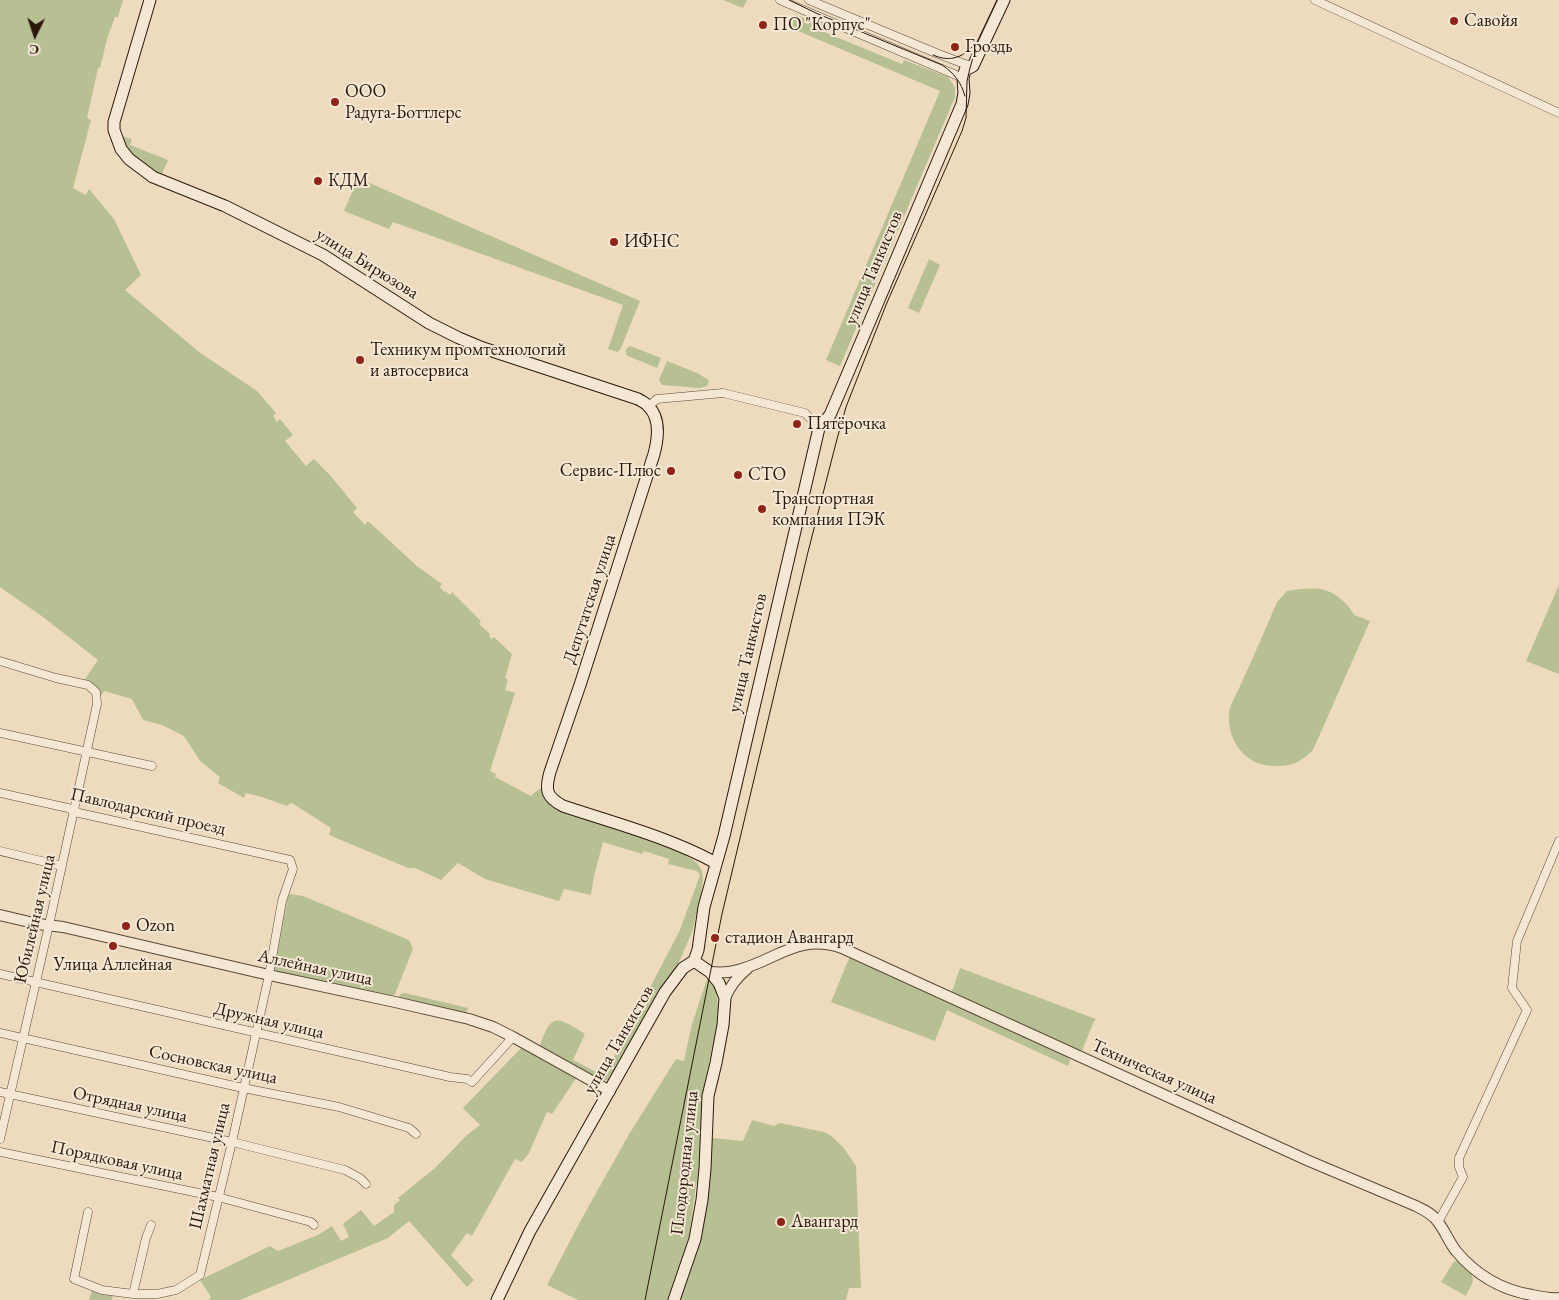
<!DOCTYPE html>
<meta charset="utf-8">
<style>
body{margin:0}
#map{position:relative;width:1559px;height:1300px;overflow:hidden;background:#eedbbe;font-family:"EB Garamond",serif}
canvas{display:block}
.north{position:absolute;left:10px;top:10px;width:50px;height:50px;-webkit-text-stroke:4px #f4e8d5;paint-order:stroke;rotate:184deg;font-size:14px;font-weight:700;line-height:20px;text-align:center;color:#2b170a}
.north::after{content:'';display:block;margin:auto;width:18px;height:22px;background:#2b170a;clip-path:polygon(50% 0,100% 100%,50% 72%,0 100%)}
</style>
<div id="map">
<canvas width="1559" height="1300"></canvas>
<div class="north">С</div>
</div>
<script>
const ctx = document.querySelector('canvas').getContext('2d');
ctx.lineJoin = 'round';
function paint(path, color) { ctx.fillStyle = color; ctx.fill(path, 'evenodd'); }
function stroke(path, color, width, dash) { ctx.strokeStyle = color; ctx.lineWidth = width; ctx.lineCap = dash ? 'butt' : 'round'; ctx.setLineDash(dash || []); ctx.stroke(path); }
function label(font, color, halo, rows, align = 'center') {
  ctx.font = font + ' "EB Garamond",serif'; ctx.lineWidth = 4; ctx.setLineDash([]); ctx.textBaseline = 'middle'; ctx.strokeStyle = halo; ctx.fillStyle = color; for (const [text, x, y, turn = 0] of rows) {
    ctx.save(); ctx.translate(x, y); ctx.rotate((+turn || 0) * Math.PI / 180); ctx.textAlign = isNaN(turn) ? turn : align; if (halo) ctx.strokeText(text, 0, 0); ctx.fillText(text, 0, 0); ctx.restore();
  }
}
paint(new Path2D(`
 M0 0H123L118 17H115L107 39 100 68H98L87 118 91 120 73 188 86 195 89 189 114 219 141 275 125 290 199 352 257 391 276 413 273 416 277 422 280 419 293 435 285 441 306 466 314 459 329 474 357 508 353 512 365 525 368 521 418 567 442 584 440 587 444 592 445 591 450 595 452 592 481 621 479 624 490 634 489 636 492 639 494 637 512 654 505 678 508 680 505 690 515 693 490 771 496 774 495 777 531 796 539 789H543C545 799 546 803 555 809L677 849 697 863 702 871 703 879 701 895 692 932 680 960 614 1077C609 1081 606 1081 600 1080L540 1046C551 1011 558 1017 585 1034L573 1060 604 1076 680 930 700 875 697 871 668 864 669 859 644 851 642 854 603 842 594 876 591 895 564 889 559 901 485 879 458 863 441 880 415 868H408L329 835 331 828 292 803 289 804 287 806 262 797 246 793 244 798 218 783 220 777 200 761 184 736 162 725 143 720 132 699 104 691 100 697 97 689 83 682 98 660 43 617 0 587Z
 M723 0H747L743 8Z
 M795 14 825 27 824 32 902 64 904 60 948 77 955 87V97L840 366 826 360 940 91 791 28Z
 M120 136 132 139 130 145 168 160 162 174C141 165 130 157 120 136Z
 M358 178 640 301 621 348 618 352 608 349 623 305 393 222 389 229 344 211Z
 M929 259 940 265 919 313 908 308Z
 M630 346 661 358 657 368 628 356 626 354V349Z
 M667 361 697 373 709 380 707 386 700 388 662 385 659 380Z
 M1559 585V674L1526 661Z
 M1300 589C1306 589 1314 588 1320 589 1334 591 1348 603 1354 615L1370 621 1313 750C1298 765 1286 768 1265 765 1242 761 1227 737 1229 714 1229 705 1237 694 1240 686 1253 658 1265 630 1277 602L1287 591Z
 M291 894 303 896 409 940 413 949 395 994 390 997 276 972 273 969 288 896Z
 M850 956 1068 1055 1070 1060 1068 1066 947 1010 935 1041 831 1002Z
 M960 968 1096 1019 1094 1021 1081 1053 951 994Z
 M708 976 715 987 718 1005 717 1025 706 1077 704 1094 701 1167 696 1185 689 1237 669 1300H578L547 1285 581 1220 628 1136 676 1059 684 1061 692 1024Z
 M405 993 468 1008 466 1014 402 1000 399 997 400 994Z
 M522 1047 577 1077 552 1114 547 1112 529 1153 522 1162 515 1159 472 1236 467 1233 451 1255 474 1280 467 1287 409 1221 388 1238 240 1300H209L211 1297 200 1280 270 1246 278 1251 318 1235 332 1226 341 1241 349 1237 343 1224 361 1210 374 1226 394 1212V1205L400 1200 398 1198 435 1168 467 1135 480 1125 463 1108Z
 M752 1120 774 1126 780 1123 824 1132 830 1135 843 1147 856 1166 861 1288H849L846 1300H678L700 1242 708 1188 712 1138 743 1141Z
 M1456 1261C1461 1262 1463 1263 1466 1267 1478 1279 1472 1283 1466 1296L1441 1282 1453 1263Z
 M92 1290 113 1295 112 1300H89Z`), '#b7c093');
const minor = new Path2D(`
 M780 0 963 78
 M809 0 936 53 962 63 973 66
 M1315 0 1559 113
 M649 406 657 399 723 393 805 413 819 428
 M0 661 56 678 88 685 96 692 97 704 49 925 0 1139
 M0 733 152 766
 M0 793 68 808 79 813 290 860 293 869 282 901 269 975 232 1142 200 1275 176 1290 157 1294H133L102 1290 74 1279 88 1212
 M0 851 62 866
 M0 974 450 1077 467 1079 472 1082 513 1037
 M0 1033 243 1088 339 1107 409 1128 416 1134
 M0 1092 232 1142 345 1170 360 1178 366 1184
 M0 1152 218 1197 311 1222 314 1225
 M1438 1222 1463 1177 1459 1167V1158L1527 1010 1512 988 1517 941 1559 841
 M133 1294 146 1238 151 1225`);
const tertiary = new Path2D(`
 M0 915 38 924 63 927 269 975 395 1002 469 1019 493 1027 513 1037 610 1091
 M710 972C720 973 728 973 738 970 777 960 798 933 842 948L1309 1161 1416 1206C1424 1210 1433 1214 1438 1222 1445 1231 1449 1242 1456 1251 1476 1275 1502 1290 1532 1295 1541 1297 1550 1299 1559 1298
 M725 998C730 986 737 977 748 968`);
const secondary = new Path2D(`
 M150 0 114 122V130L121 149 129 159 153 177 225 206 323 255 429 323 459 338 483 348 638 399C641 401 646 403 648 406 661 418 658 439 654 454L581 682 550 772C545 790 546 797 563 806 614 823 668 837 716 863
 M497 1300 530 1231 665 992 683 968 694 961 698 950 704 907 724 836 819 428 830 415 839 394 962 104 964 93 963 78 965 70 973 66 1004 0
 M674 1300 695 1239 702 1200 705 1169 708 1096 716 1063 723 1025 725 998 719 983 710 972 694 961`);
stroke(minor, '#5c4837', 9);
stroke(tertiary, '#5c4837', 12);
stroke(secondary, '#2b170a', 13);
stroke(minor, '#f4e8d5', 8);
stroke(tertiary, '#f4e8d5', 10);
stroke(secondary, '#f4e8d5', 11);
stroke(new Path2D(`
 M789 0 818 14 942 65C954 73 961 82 965 96
 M933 55C951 63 965 57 976 42
 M645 1300 722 914 808 552 837 439 846 407 886 305 962 131 966 118 967 81 970 68 978 40 997 0`), '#2b170a', 1);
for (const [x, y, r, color] of [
 [1454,21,5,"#8f2418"],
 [763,25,5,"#8f2418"],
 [955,47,5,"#8f2418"],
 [335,102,5,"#8f2418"],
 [318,181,5,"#8f2418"],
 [614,242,5,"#8f2418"],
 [360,360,5,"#8f2418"],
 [797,424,5,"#8f2418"],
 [671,471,5,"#8f2418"],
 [738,475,5,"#8f2418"],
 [762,509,5,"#8f2418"],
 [126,926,5,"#8f2418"],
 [715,938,5,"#8f2418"],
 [113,946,5,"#8f2418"],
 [781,1222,5,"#8f2418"]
]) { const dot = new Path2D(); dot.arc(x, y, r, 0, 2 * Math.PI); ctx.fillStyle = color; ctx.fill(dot); stroke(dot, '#f4e8d5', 2); }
label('18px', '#2b170a', '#f4e8d5', [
 ["Савойя",1464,21],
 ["ПО \"Корпус\"",773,25],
 ["Гроздь",965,47],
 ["ООО",345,92],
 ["Радуга-Боттлерс",345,113],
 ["КДМ",328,181],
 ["ИФНС",624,242],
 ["Техникум промтехнологий",370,350],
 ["и автосервиса",370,371],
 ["Пятёрочка",807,424],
 ["Сервис-Плюс",661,471,"right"],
 ["СТО",748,475],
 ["Транспортная",772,499],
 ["компания ПЭК",772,520],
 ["Ozon",136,926],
 ["стадион Авангард",725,938],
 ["Улица Аллейная",113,965,"center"],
 ["Авангард",791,1222]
], 'left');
label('18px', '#2b170a', '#f4e8d5', [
 ["улица Бирюзова",367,264,32],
 ["улица Танкистов",874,268,-67],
 ["Депутатская улица",590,599,-72],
 ["улица Танкистов",748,653,-77],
 ["Павлодарский проезд",148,812,13],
 ["Юбилейная улица",35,919,-77],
 ["Аллейная улица",315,968,12],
 ["Дружная улица",269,1021,13],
 ["улица Танкистов",619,1040,-60],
 ["Сосновская улица",213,1065,12],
 ["Техническая улица",1154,1072,24],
 ["Отрядная улица",130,1105,12],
 ["Порядковая улица",117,1161,12],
 ["Плодородная улица",685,1163,-84],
 ["Шахматная улица",210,1166,-77]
]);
</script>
